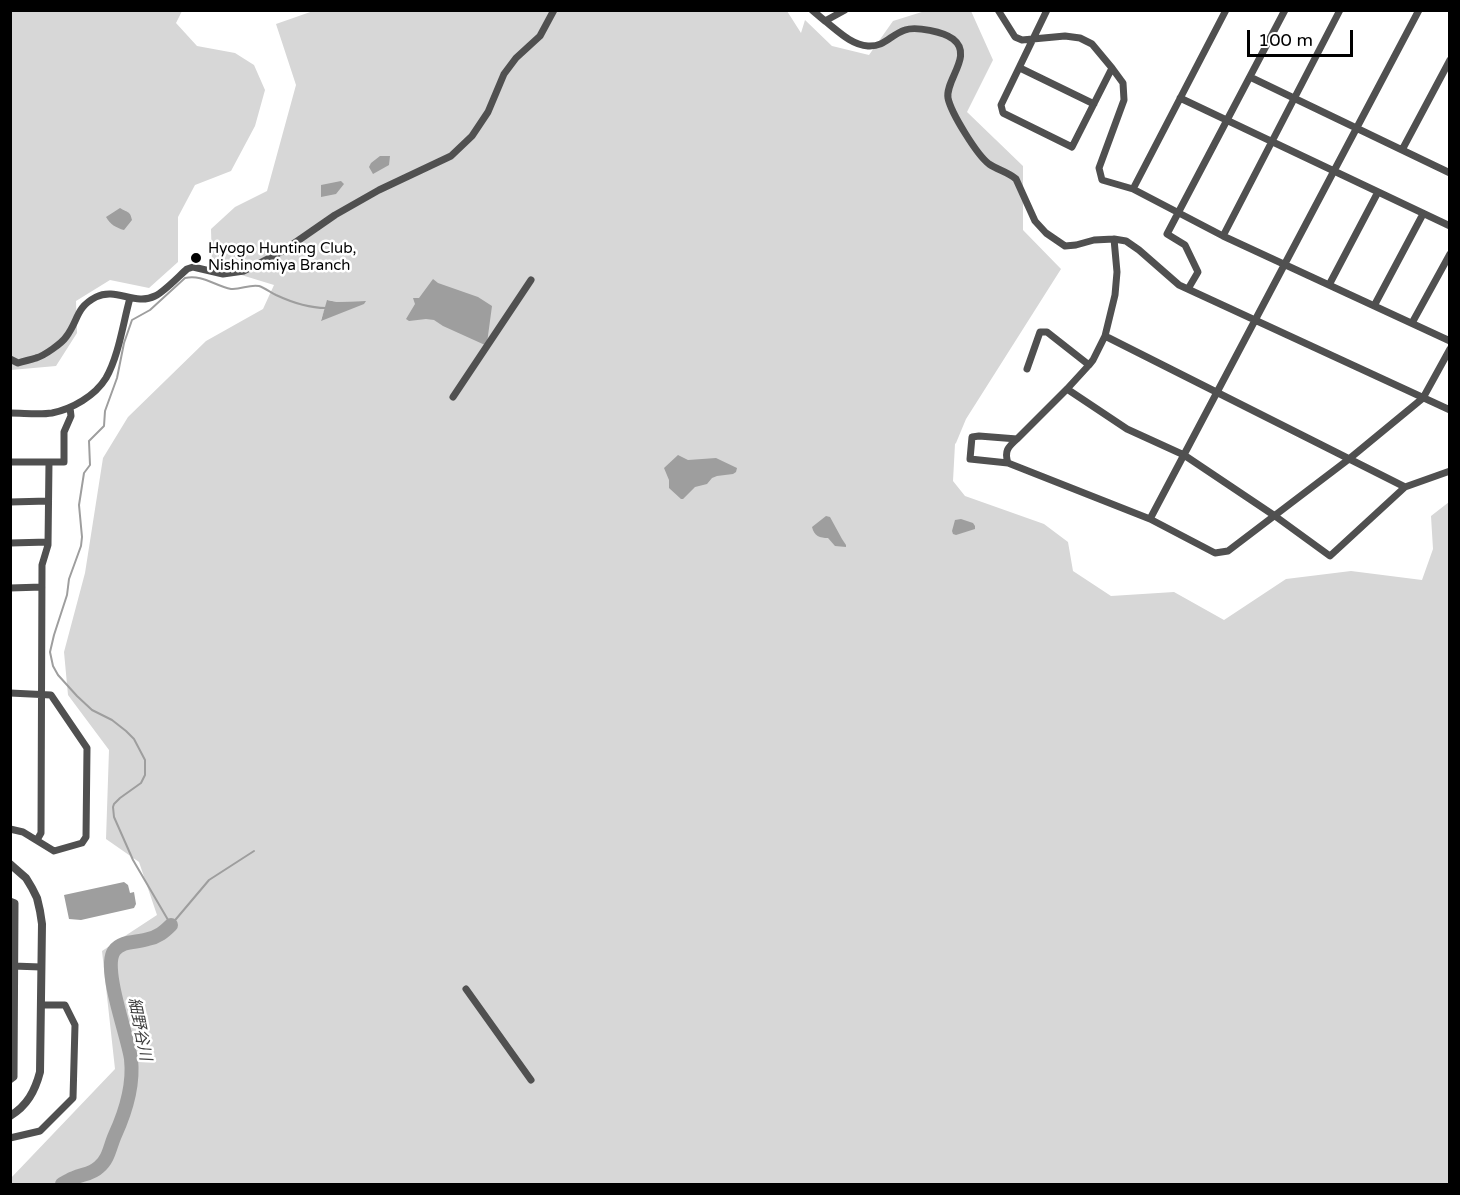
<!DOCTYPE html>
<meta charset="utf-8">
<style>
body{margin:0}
#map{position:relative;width:1460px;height:1195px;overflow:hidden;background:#fff;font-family:"Varela Round",sans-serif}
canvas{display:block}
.frame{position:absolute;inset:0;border:12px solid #000;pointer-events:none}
.scale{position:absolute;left:1247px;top:30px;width:106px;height:27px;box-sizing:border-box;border:3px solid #000;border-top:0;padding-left:8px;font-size:18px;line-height:21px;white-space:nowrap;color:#000;-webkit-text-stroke:4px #fff;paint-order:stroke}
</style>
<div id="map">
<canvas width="1460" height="1195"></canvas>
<div class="frame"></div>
<div class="scale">100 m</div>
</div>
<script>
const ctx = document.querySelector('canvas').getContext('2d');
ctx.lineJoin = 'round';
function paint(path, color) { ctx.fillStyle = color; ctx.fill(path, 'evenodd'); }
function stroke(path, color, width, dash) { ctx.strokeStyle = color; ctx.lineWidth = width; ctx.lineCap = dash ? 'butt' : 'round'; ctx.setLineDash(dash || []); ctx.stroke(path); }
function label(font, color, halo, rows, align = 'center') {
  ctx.font = font + ' "Varela Round","Noto Sans JP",sans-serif'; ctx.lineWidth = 5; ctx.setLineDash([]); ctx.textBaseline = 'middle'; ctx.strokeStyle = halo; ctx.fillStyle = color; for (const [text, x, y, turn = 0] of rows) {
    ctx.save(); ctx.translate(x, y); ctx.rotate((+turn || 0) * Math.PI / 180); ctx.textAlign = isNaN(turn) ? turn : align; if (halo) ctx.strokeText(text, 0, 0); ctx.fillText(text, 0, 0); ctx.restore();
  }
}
paint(new Path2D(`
 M316 10H563L564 12 565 10 787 11 801 33 805 20 832 46 869 55 893 21 925 11H971L993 60 967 112 1023 166V230L1061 269 966 419 956 443 955 444 953 481 965 496 1044 524 1068 542 1073 571 1111 596 1174 592 1224 620 1286 579 1351 571 1422 580 1433 549 1431 516 1449 502V1184H11L10 1179 115 1069 102 951 157 915 139 862 106 839 109 750 68 695 64 652 85 573 103 458 128 417 206 341 263 309 274 285 212 266 211 229 235 207 267 191 296 85 276 24ZM328 300 337 302 365 301 321 320Z
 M11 11H182L176 23 197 46 235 53 254 65 265 90 255 126 231 171 195 185 178 217V262L149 288 110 280 76 301 77 333 56 366 11 370Z`), '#d7d7d7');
paint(new Path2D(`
 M380 156H390L389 165 373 174 369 167 371 163Z
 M341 181 344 184 336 194 321 197V185Z
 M120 208C127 213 130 210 132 220L124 230C116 228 110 224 106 217Z
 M433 279 438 283 478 297 492 306 487 343 485 345 443 326 434 320 426 319 409 321 406 319 415 304 413 298H419Z
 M327 300 337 302 366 301 364 304 321 321Z
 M678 455 688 460 716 458 737 468 736 472 733 474 717 476 712 478 707 484 695 487 683 499H681L669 488V480L664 468Z
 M826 516 830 517 842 539 846 545V547L835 546 828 538C820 538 814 536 812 527Z
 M961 519 973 523 975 526V529L956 535 953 534 952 531 955 520Z
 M124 882 128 885 130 893 134 892 136 904 134 908 81 920 69 919 64 895Z`), '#9e9e9e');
stroke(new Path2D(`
 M254 851 209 880 171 925 133 860 114 817 113 807 114 804 120 798 141 783 145 775V760L134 739 126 731 112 720 92 710 77 696 58 675 53 666 50 652 54 635 67 595 69 579 81 546 82 537 79 505 84 473 90 465 89 441 104 426 105 411 117 378 124 343 132 320 150 310 185 278C202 274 215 286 231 289 241 290 249 284 259 286 265 288 270 292 276 295 291 302 308 308 326 308`), '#9e9e9e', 2);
stroke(new Path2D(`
 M62 1184C66 1182 70 1179 74 1178 83 1174 92 1174 99 1167 109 1159 110 1146 115 1135 126 1111 134 1086 131 1059 128 1036 102 969 114 951 122 940 137 943 148 939 158 937 164 932 171 925`), '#9e9e9e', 14);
stroke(new Path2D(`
 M812 10 825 21 845 10
 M998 10 1015 37 1022 40 1065 36 1080 38 1092 44 1112 68 1123 83 1124 100 1099 168 1102 180 1133 189 1223 236 1450 341
 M1047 10 1001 105 1003 113 1072 147 1112 68
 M825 21C837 30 851 45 868 46 885 47 890 35 905 30 916 26 944 32 953 39 974 55 945 80 948 98 951 113 977 155 989 164 998 170 1008 172 1016 179L1035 221 1046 233 1065 246 1076 245 1094 240 1114 239 1126 241 1139 250 1179 285 1450 410
 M1020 68 1094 104
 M1250 77 1450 173
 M1180 98 1450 226
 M1402 150 1450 60
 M1133 189 1226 10
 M1223 236 1340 10
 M1114 239 1117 272 1115 295 1105 336 1093 360 1089 365 1067 389 1017 439 979 436 972 437 970 459 1008 463 1150 519 1215 553 1228 551 1349 459 1423 398 1450 349
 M1329 285 1378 192
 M1188 289 1198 272 1185 245 1167 234 1285 10
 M1374 306 1423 214
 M1412 323 1450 254
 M1105 336 1405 487
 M10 359 18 363C24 361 30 360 36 358 44 356 62 343 66 337 79 320 75 308 96 297 116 287 135 306 155 296 164 292 179 276 187 269L193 267 223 274 244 271 283 251 335 215 379 190 451 156 472 136 488 112 504 74 516 58 540 36 554 10
 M1027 369 1040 332H1047L1089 365
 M1067 389 1127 429 1184 455 1275 516 1330 556 1405 487 1450 471
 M453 397 531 280
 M10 413C24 413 39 415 52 413 72 409 95 396 106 378 119 355 123 323 130 298
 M10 462H64V432L71 416 70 408
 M1008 463C1004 451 1008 447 1017 439
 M10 502 48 501
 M1150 519 1419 10
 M10 543 48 542
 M10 588 42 587
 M10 693 51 695 87 748 86 837 82 843 54 851 23 832 10 829
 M37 840 41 833 42 565 48 545 49 462
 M10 901 15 903 14 1077 10 1080
 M13 966 41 967
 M466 989 531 1080
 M10 1138 40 1131 73 1098 75 1025 65 1005H41`), '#505050', 7);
stroke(new Path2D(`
 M10 864 26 878 32 888 37 898 40 911 42 924 40 1072C35 1091 27 1106 10 1116`), '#505050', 8);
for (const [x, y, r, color] of [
 [196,258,6,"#000"]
]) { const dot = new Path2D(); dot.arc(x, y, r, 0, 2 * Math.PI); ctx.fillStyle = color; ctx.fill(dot); stroke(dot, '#fff', 2); }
label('15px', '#000', '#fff', [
 ["Hyogo Hunting Club,",208,249],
 ["Nishinomiya Branch",208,266]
], 'left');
label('italic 16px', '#3f3f3f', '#fff', [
 ["細野谷川",139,1029,79]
]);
</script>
